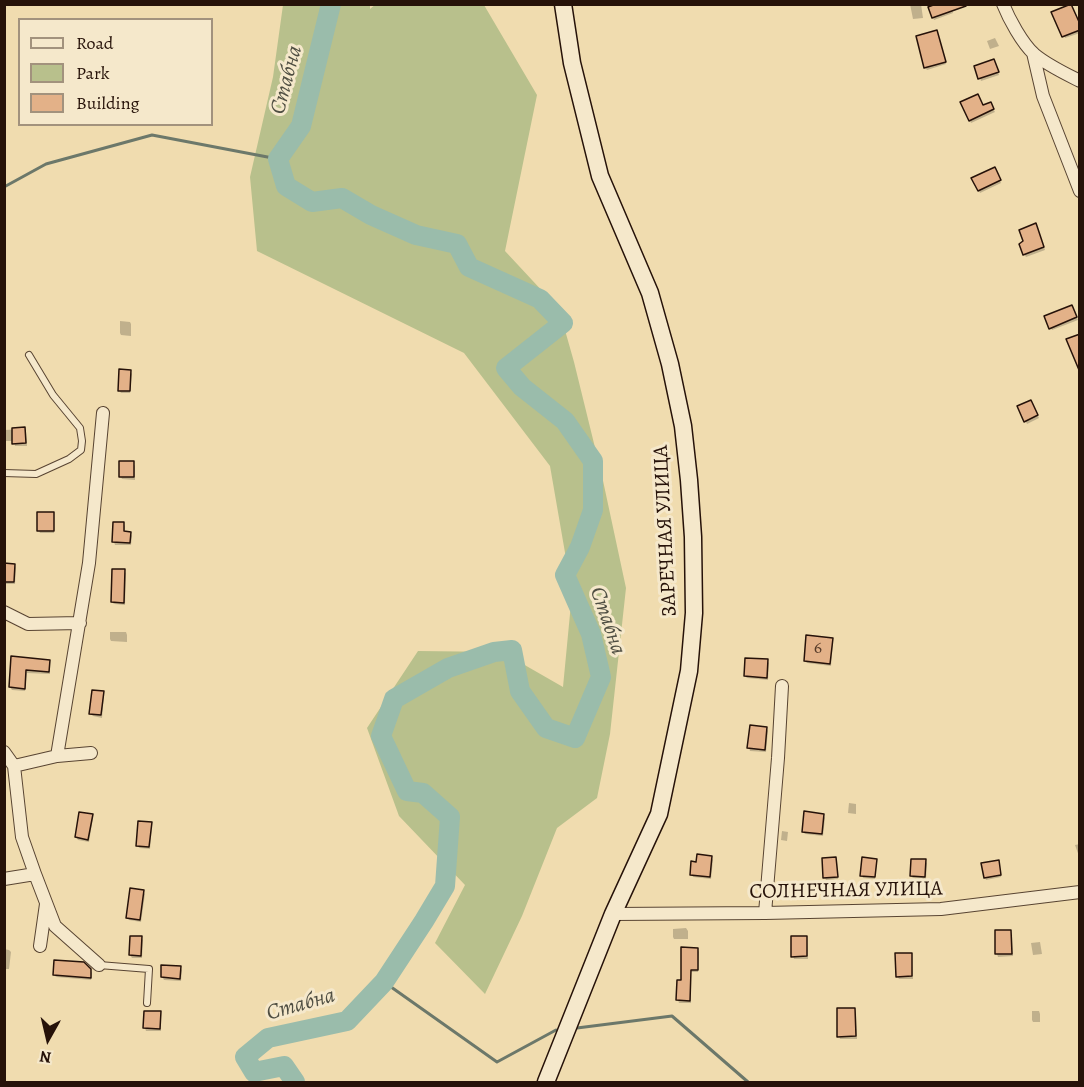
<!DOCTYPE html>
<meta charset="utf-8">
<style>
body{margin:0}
#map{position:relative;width:1084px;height:1087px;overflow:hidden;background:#f0dcaf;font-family:Alegreya,serif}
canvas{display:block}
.frame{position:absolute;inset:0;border:6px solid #261209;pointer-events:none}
.legend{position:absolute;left:18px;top:18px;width:195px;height:108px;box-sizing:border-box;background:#f5e8cb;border:2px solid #a2927d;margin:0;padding:8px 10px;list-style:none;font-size:18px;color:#261209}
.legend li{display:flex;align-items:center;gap:12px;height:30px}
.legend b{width:30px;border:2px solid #a2927d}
.north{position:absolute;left:18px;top:1009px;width:60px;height:60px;-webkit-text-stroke:4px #f5e8cb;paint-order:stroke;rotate:188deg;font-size:16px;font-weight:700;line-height:24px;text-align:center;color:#261209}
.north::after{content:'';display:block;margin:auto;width:21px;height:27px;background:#261209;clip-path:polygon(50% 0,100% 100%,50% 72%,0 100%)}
</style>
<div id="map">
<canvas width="1084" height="1087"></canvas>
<div class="frame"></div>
<ul class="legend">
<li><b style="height:8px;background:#f5e8cb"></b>Road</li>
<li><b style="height:16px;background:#b8c08c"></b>Park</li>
<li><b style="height:16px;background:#e3b188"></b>Building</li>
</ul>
<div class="north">N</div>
</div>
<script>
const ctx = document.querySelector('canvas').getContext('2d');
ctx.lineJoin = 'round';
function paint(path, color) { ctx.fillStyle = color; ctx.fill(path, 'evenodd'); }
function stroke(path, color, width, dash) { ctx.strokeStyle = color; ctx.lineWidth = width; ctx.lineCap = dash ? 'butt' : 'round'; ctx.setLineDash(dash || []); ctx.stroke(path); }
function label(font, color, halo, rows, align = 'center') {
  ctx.font = font + ' Alegreya,serif'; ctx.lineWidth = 6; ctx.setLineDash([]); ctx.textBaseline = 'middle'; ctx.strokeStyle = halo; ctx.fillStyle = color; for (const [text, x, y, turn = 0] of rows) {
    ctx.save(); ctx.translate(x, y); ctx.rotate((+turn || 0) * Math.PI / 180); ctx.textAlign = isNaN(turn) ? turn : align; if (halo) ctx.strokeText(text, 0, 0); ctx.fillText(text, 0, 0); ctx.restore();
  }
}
paint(new Path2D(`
 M370 5V9L376 4 484 5 537 95 505 251 559 309 574 362 602 476 626 588 610 734 597 798 557 828 522 916 485 994 435 943 465 885 399 816 367 728 418 651 502 652 563 687 572 593 550 466 464 353 257 251 250 177 273 77 283 5Z`), '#b8c08c');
paint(new Path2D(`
 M910 4H921L923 18 913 19Z
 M950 4 953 13 934 20 933 17Z
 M1058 23 1080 27V33L1065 38Z
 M938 34 946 64 927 70 925 67Z
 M995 38 999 46 990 49 987 41Z
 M995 63 999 75 981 81 976 67Z
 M962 103 983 107 990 104 995 112 971 123Z
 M994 169 1001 183 980 193 973 178Z
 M1037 228 1045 250 1026 257 1024 254Z
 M1073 309 1078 320 1052 330 1046 317Z
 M120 321 130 322 131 324V336L121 335 120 333Z
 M130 371 132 374 130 393H121L119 390Z
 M1031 402 1039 418 1027 424 1019 407Z
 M25 429 26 432 27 446H15L14 441H4V430Z
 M133 463 135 466V480L122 479 121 477Z
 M53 514 54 516V533H40L39 531Z
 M123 524 125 526V533H130L132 536 131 545H115L114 542Z
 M4 565H15L16 568 15 584H4Z
 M124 571 126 573 125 605 114 604 112 602Z
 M110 632H126L127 635V642L111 641 110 639Z
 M832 639 833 642 831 666 807 663 805 661Z
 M13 658 49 661 50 664V674L27 673 25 691 12 690 10 687Z
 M767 661 769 663 768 680 747 678 745 676Z
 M103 692 104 695 102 718 93 716 91 714Z
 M766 728 768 731 766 752 750 751 749 748Z
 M849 803 856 804V814L848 813Z
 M823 815 825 818 823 836 805 834 803 832Z
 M92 816 93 818 89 842 78 840 76 837Z
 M151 824 152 826 150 849 139 848 138 845Z
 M782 831 788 832 787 841 781 840Z
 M1080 844V859L1075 845Z
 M711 857 713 860 711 879 693 877 692 875Z
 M835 859 837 861 838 879 826 880 825 878Z
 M876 860 877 863 875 879 863 878 862 875Z
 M925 861 927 863 926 879 913 878 911 876Z
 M999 864 1001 877 986 880 985 877Z
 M785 884H794V893H786Z
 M143 892 145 894 141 922 129 920 127 917Z
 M686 928 688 931V939H674L673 937V929Z
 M1010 932 1012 934 1013 956 998 957 997 954Z
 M806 937 807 940 808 959H794L793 956Z
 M141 938 143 940 142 958H132L130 955Z
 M1040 942 1042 954 1033 955 1031 943Z
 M4 949 9 950 11 952 9 969H4Z
 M697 949 699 952 698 972H691V1003H679L678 1000 682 981Z
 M911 954 912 957 913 979H899L897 976Z
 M180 968 182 970 181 981 164 980 162 977Z
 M90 970 92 973 91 980 56 977 54 974Z
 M855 1010 856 1012 857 1039H840L839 1036Z
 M1032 1011H1039L1040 1014V1022H1033L1032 1020Z
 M160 1013 161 1015V1031H146L145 1028Z`), '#0003');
stroke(new Path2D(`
 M4 187 46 164 152 135 278 159
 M384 982 497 1062 556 1030
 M577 1028 672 1016 748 1082`), '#6c786a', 3);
stroke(new Path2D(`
 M295 1082 284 1066 254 1072 245 1057 268 1038 347 1021 384 982 424 921 445 886 450 817 423 793 407 791 381 736 394 699 448 668 494 652 512 650 520 691 546 728 575 738 601 677 591 634 565 575 580 547 593 510V461L565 421 522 387 506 368 563 323 540 299 469 267 457 244 416 235 371 215 342 198 312 202 286 186 278 159 301 126 331 4`), '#9abcab', 20);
const building = new Path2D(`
 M936 4H966V6L932 18 928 7Z
 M1071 4 1080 24V30L1062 37 1051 12Z
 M937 30 946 62 924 68 916 36Z
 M994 59 999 72 978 79 974 66Z
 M978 94 983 105 991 102 994 109 969 121 960 102Z
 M995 167 1001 180 978 191 971 178Z
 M1036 223 1044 247 1023 255 1019 244 1023 241 1019 230Z
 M1072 305 1077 317 1049 329 1044 316Z
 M1080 334V370H1079L1066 339Z
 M119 369 131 370 130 391H118Z
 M1031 400 1038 415 1024 422 1017 406Z
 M25 427 26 443 12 444V428Z
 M119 461H134V477H119Z
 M37 512H54V531H37Z
 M113 522H124V531L131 532 130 543 112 542Z
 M4 563 15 564 14 582H4Z
 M112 569H125L124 603 111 602Z
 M806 635 833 638 830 664 804 661Z
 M11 656 50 660 49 672 26 670 25 689 9 687Z
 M745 658 768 659 767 678 744 676Z
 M92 690 104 691 101 715 89 714Z
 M750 725 767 727 765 750 747 748Z
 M804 811 824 814 822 834 802 832Z
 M79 812 93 814 88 840 75 837Z
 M138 821 152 822 149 847 136 846Z
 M697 854 712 856 710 877 690 875 691 861 696 862Z
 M836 857 838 877 823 878 822 858Z
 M862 857 877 859 875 877 860 876Z
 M911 859H926L925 877 910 876Z
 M999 860 1001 875 984 878 981 863Z
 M130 888 144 890 140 920 126 918Z
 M995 930H1011L1012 954H995Z
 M130 936H142L141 956 129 955Z
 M791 936H807V956L791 957Z
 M681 947 698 948V970H691L690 1001 676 1000 677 980H681Z
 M895 953H912V976L896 977Z
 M54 960 84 962 91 969V978L53 975Z
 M161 965 181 966 180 979 161 977Z
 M837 1008H855L856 1036 837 1037Z
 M144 1011H161L160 1029 143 1028Z`);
paint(building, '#e3b188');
stroke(building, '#261209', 1.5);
const lane = new Path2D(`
 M4 473 36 474 69 459 81 450 82 441 80 428 53 395 29 355
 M99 965 149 969 147 1003`);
const street = new Path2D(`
 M1003 4C1009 19 1022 43 1034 54 1047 65 1064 73 1080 81
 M1033 53 1043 96 1080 191
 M4 612 28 624 80 623
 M4 752 14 766 22 837 35 874 4 879
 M57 756 91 753
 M14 766 57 756 89 563 103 413
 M35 874 55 926 99 965
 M765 913 778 758 782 686
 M613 914 765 913 941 909 1080 892
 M40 946 46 904`);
const secondary = new Path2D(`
 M546 1082 613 914 659 814 689 671 694 613 693 537 689 480 683 426 670 364 650 293 600 176 572 63 563 4`);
stroke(lane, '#584432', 8);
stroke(street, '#584432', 14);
stroke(secondary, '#261209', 19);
stroke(lane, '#f5e8cb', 6);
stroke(street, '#f5e8cb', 12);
stroke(secondary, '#f5e8cb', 16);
label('18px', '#553a29', null, [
 ["6",818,649]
]);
label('21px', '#261209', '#f5e8cb', [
 ["ЗАРЕЧНАЯ УЛИЦА",666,531,-93],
 ["СОЛНЕЧНАЯ УЛИЦА",846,891,-1]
]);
label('italic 22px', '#4f4e42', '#f5e8cb', [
 ["Стабна",287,80,-75],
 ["Стабна",607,621,71],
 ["Стабна",301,1005,-16]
]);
</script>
